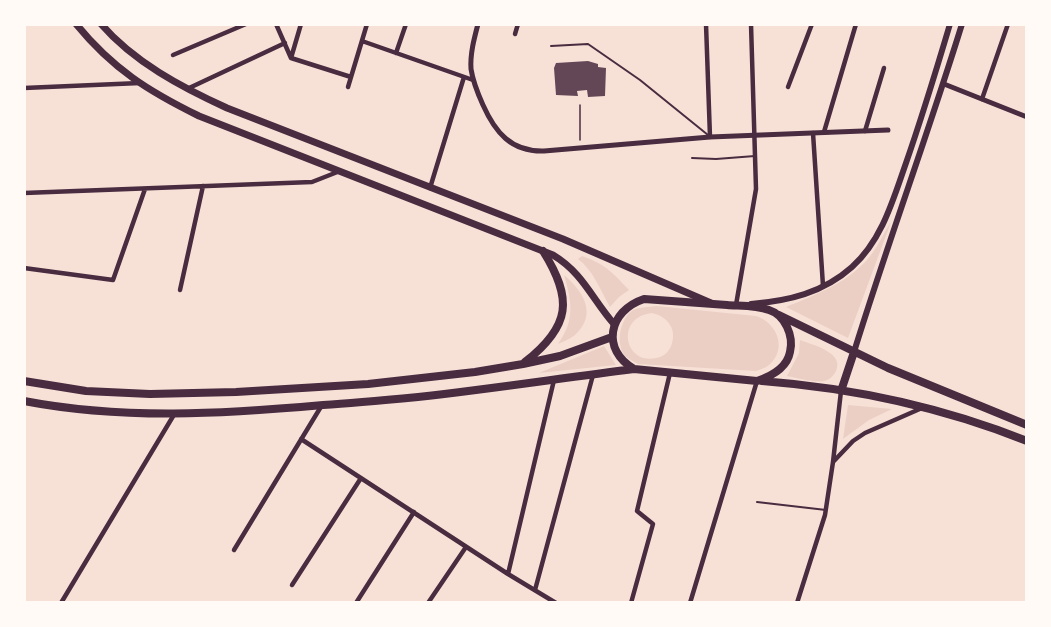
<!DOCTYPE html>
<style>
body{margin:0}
#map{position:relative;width:1051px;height:627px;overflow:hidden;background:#f7e1d7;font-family:"Nunito Sans",sans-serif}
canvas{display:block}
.frame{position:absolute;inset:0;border:26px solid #fffaf5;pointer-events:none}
</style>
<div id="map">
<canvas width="1051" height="627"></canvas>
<div class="frame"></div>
</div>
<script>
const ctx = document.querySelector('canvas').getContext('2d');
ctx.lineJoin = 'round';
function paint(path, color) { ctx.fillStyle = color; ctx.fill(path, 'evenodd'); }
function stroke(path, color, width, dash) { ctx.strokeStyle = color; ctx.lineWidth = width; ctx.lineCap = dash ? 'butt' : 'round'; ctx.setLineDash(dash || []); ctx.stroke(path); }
paint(new Path2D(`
 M891 222 848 338 786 307C817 294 850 282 871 255 879 245 884 232 891 222Z
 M582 256C605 264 612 272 629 290L619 297 610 307C600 290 594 271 578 259Z
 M564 275C583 291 598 314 575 335 570 339 563 342 558 344 575 320 572 302 564 275Z
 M657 306 756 316C775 322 787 345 772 362 768 367 762 369 756 371L638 364C633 361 626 358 623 353 616 340 621 318 633 310 640 307 649 307 657 306ZM652 313C666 316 677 328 672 343 670 351 664 357 656 358 624 365 615 317 652 313Z
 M800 340C813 345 847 353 835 373 832 377 829 380 824 381 815 383 797 378 787 376L799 353Z
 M604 346 616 365 539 373Z
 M848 405 892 409 869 420 843 439Z`), '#ebcfc5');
paint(new Path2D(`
 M588 61 598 64V67L606 68 605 96 588 97 587 90 577 91 578 96 556 95 554 68 556 63Z`), '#644757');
stroke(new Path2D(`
 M580 140V105`), '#4a2c40', 1.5);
stroke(new Path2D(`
 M551 46 588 44 640 80 708 135
 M692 158 716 159 755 156
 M757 502 826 510`), '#4a2c40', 2);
stroke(new Path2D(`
 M276 24 291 58
 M706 24 710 137
 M515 34 518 24
 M362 41 473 80
 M396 53 406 24
 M173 55 246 24
 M291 58 351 77
 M291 58 301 24
 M348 87 367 24
 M788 87 812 24
 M24 88 140 83
 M187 89 285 43
 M982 99 1008 24
 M865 131 884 68
 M824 132 856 24
 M813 133 823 286
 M430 188 464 77
 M24 193 312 182 340 171
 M24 268 113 280 145 189
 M180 290 203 186
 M736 305 756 189 751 24
 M301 439 508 574 556 603
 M833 462 853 441 865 433 922 408
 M234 550 322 405
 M508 574 554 380
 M292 585 361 478
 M535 590 593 375
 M61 603 175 413
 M356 603 414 512
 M428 603 466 547
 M631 603 653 524 637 511 670 373
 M690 603 757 381
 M797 603 825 515 833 462 841 391`), '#4a2c40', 4.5);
stroke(new Path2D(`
 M478 24C474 39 470 54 471 69 473 82 478 94 483 105 495 132 511 152 544 151L710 137 888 130
 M944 84 1027 117`), '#4a2c40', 5);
stroke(new Path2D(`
 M751 304C788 301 823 293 852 267 882 240 893 200 906 163 922 117 936 71 950 24
 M854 352C888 242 928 134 962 24`), '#4a2c40', 6);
stroke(new Path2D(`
 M76 24C113 69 148 91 199 116L553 255C583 273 592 299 614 324
 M101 24C134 62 181 87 227 108L563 239 711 303`), '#4a2c40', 7);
stroke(new Path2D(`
 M644 299C671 301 699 303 727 305 740 306 756 305 769 310 785 315 794 336 790 352 787 368 772 376 757 381L634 369C601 350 608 311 644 299Z
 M779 315 888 368 1027 425
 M525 362C571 326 573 299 543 251
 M24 381 86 391 150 394 236 392 368 384 475 372 523 364 560 356 612 337
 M762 381C853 388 942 407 1027 441
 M841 391 854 352
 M24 401C123 420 223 414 323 405 354 403 386 400 418 397 490 389 562 378 634 369`), '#4a2c40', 8);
</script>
